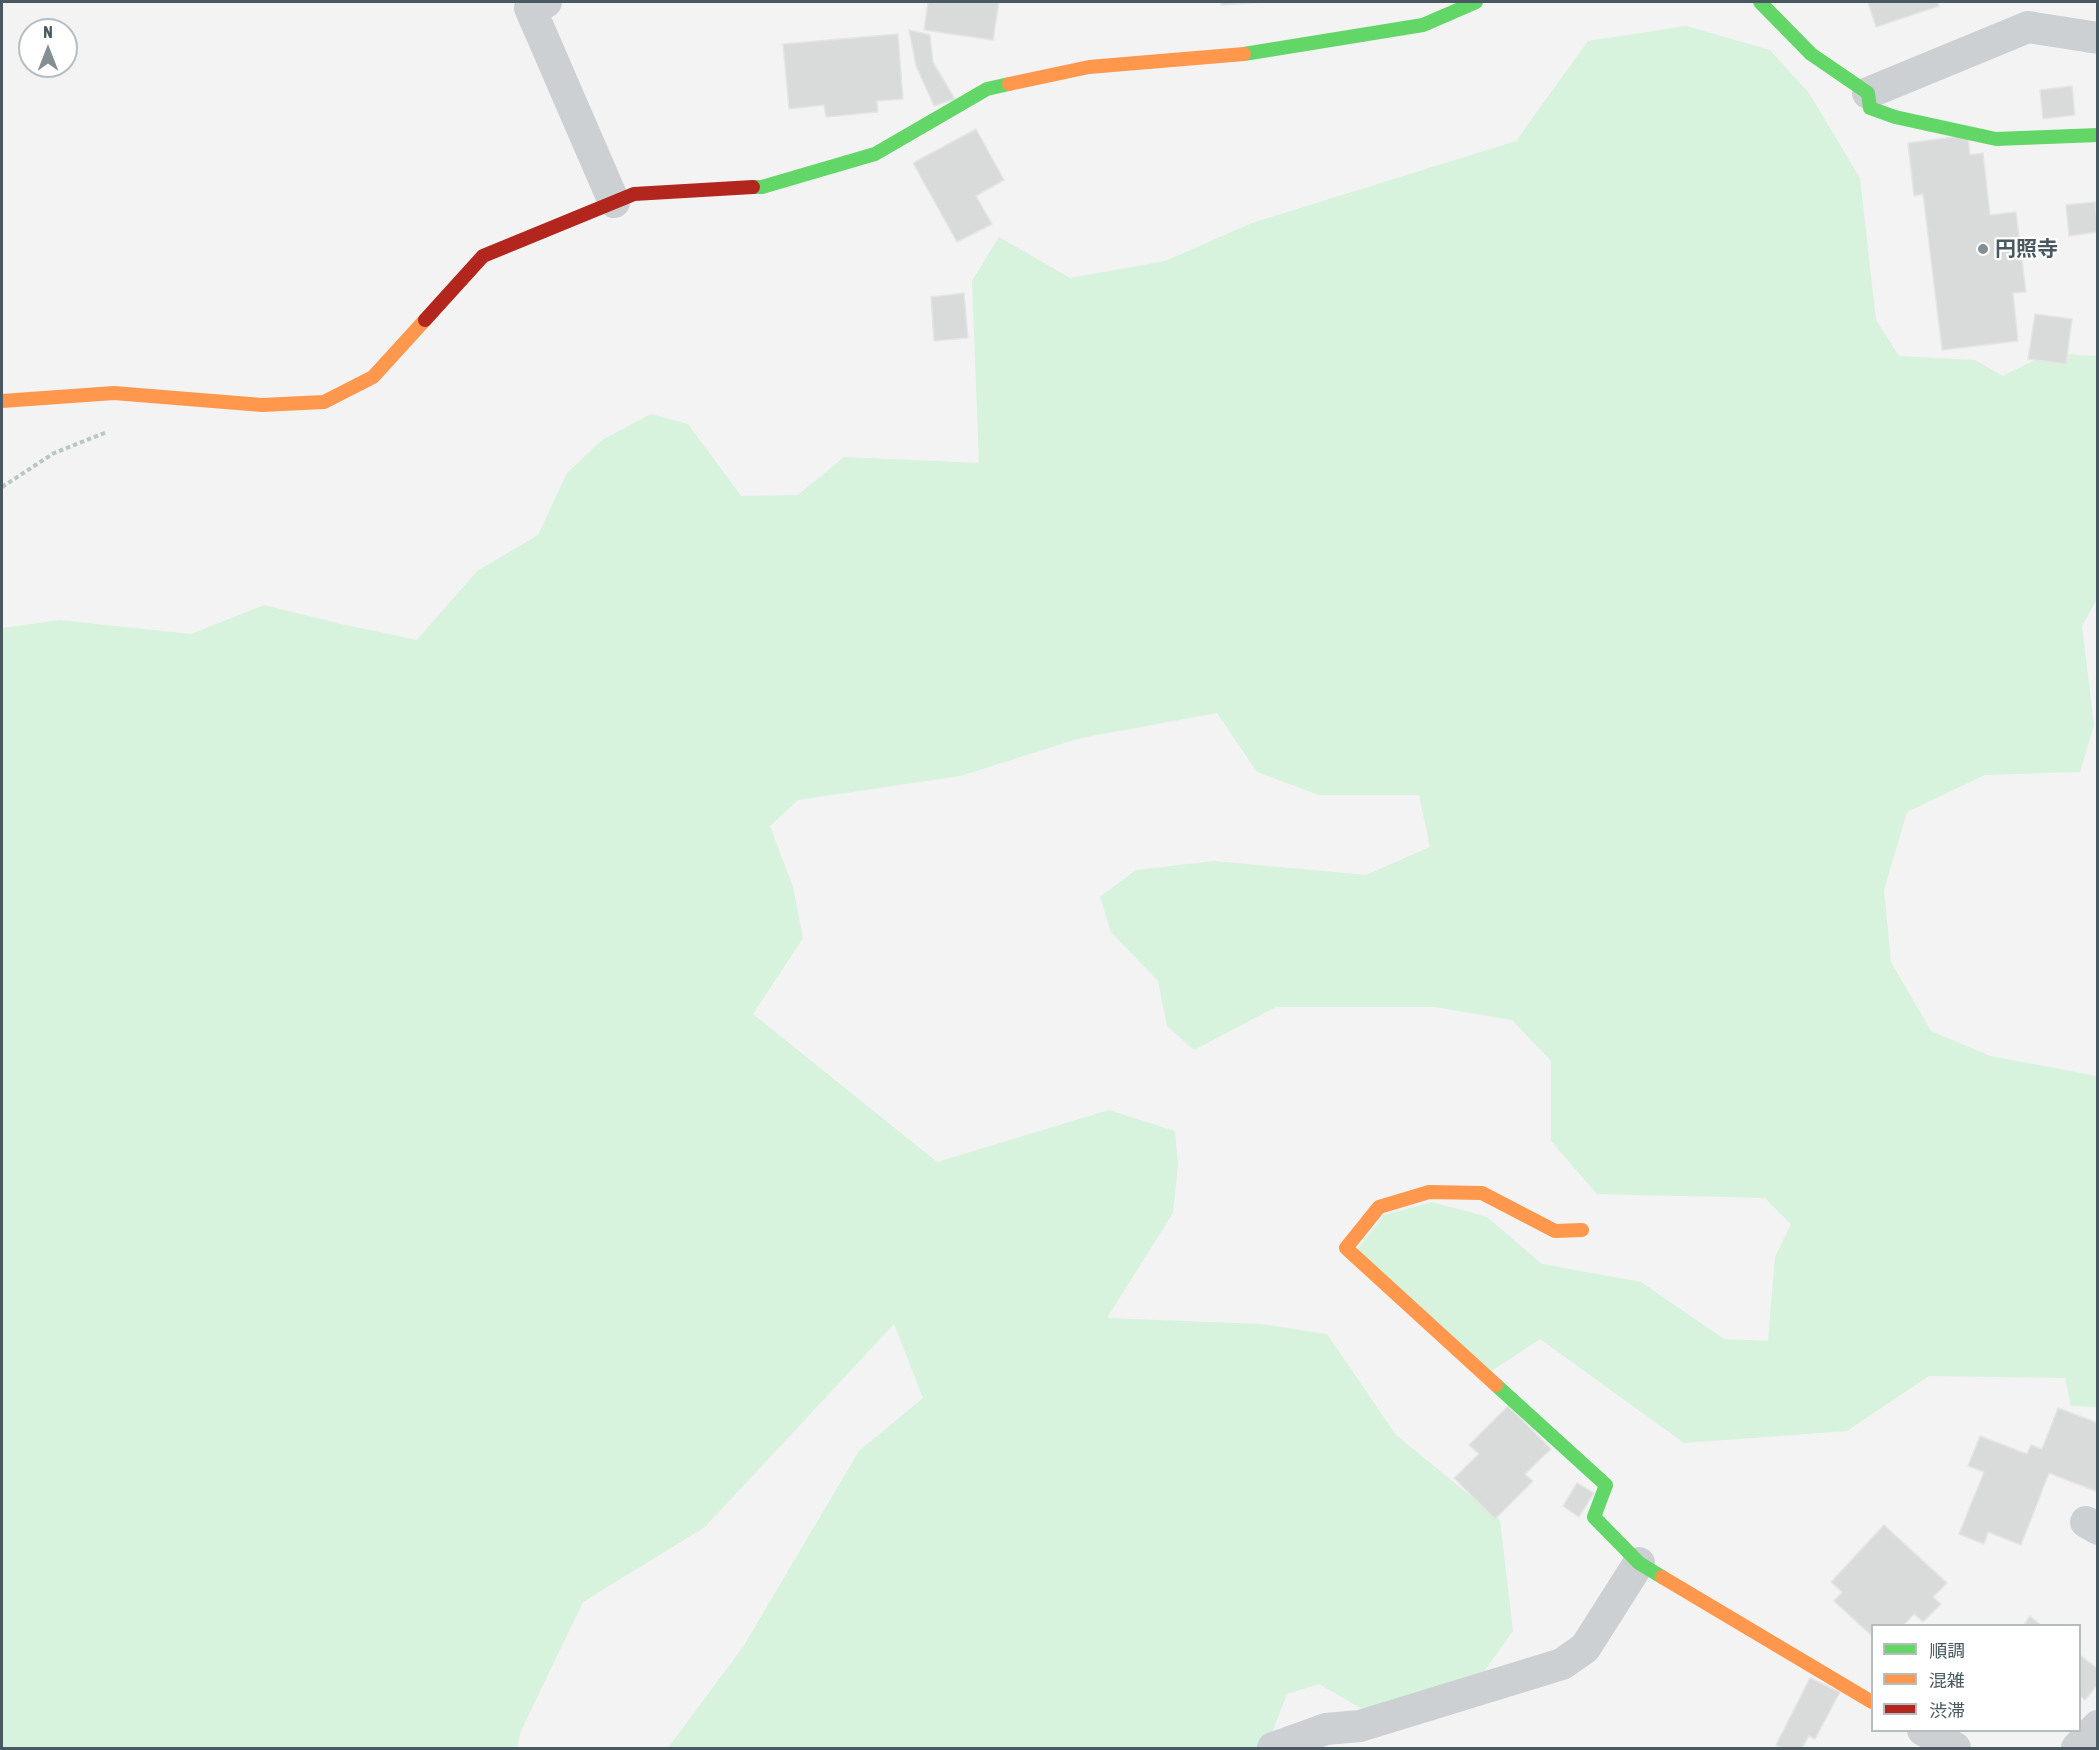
<!DOCTYPE html>
<meta charset="utf-8">
<style>
body{margin:0}
#map{position:relative;width:2099px;height:1750px;overflow:hidden;background:#f3f3f3;font-family:"Asap Condensed","Noto Sans JP",sans-serif}
canvas{display:block}
.frame{position:absolute;inset:0;border:3px solid #485961;pointer-events:none}
.legend{position:absolute;left:1871px;top:1624px;width:210px;height:108px;box-sizing:border-box;background:#fff;border:2px solid #b6bdc0;margin:0;padding:8px 10px;list-style:none;font-size:18px;color:#485961}
.legend li{display:flex;align-items:center;gap:12px;height:30px}
.legend b{width:30px;border:2px solid #b6bdc0}
.north{position:absolute;left:18px;top:18px;width:60px;height:60px;box-sizing:border-box;background:#fff;border:2px solid #b6bdc0;border-radius:50%;rotate:0deg;font-size:16px;font-weight:700;line-height:24px;text-align:center;color:#485961}
.north::after{content:'';display:block;margin:auto;width:21px;height:27px;background:#848f94;clip-path:polygon(50% 0,100% 100%,50% 72%,0 100%)}
</style>
<div id="map">
<canvas width="2099" height="1750"></canvas>
<div class="frame"></div>
<ul class="legend">
<li><b style="height:8px;background:#63d668"></b>順調</li>
<li><b style="height:8px;background:#ff974d"></b>混雑</li>
<li><b style="height:8px;background:#b3261e"></b>渋滞</li>
</ul>
<div class="north">N</div>
</div>
<script>
const ctx = document.querySelector('canvas').getContext('2d');
ctx.lineJoin = 'round';
function paint(path, color) { ctx.fillStyle = color; ctx.fill(path, 'evenodd'); }
function stroke(path, color, width, dash) { ctx.strokeStyle = color; ctx.lineWidth = width; ctx.lineCap = dash ? 'butt' : 'round'; ctx.setLineDash(dash || []); ctx.stroke(path); }
function label(font, color, halo, rows, align = 'center') {
  ctx.font = font + ' "Asap Condensed","Noto Sans JP",sans-serif'; ctx.lineWidth = 4.5; ctx.setLineDash([]); ctx.textBaseline = 'middle'; ctx.strokeStyle = halo; ctx.fillStyle = color; for (const [text, x, y, turn = 0] of rows) {
    ctx.save(); ctx.translate(x, y); ctx.rotate((+turn || 0) * Math.PI / 180); ctx.textAlign = isNaN(turn) ? turn : align; if (halo) ctx.strokeText(text, 0, 0); ctx.fillText(text, 0, 0); ctx.restore();
  }
}
paint(new Path2D(`
 M1686 26 1770 50 1809 93 1860 178 1876 320 1899 356 1975 360 2003 376 2049 353 2097 356V599L2082 626 2094 725 2080 772 1985 775 1907 812 1884 890 1891 962 1931 1031 1990 1056 2097 1076V1407L2071 1406 2065 1378 1929 1376 1847 1431 1684 1443 1540 1339 1487 1374 1356 1251 1384 1215 1432 1202 1487 1217 1542 1264 1641 1282 1724 1339 1768 1341 1775 1257 1791 1224 1765 1198 1597 1194 1551 1141V1061L1512 1020 1435 1007H1276L1194 1050 1167 1026 1158 981 1111 932 1100 897 1136 870 1214 861 1366 875 1430 847 1419 795H1319L1257 772 1217 713 1081 738 960 776 798 800 770 826 793 887 803 938 753 1014 937 1162 1109 1110 1175 1131 1178 1165 1173 1213 1107 1318 1261 1324 1327 1334 1396 1435 1500 1520 1513 1631 1483 1673 1364 1710 1319 1684 1287 1694 1266 1748H668L743 1647 859 1451 923 1398 894 1324 705 1527 583 1602 521 1731 517 1748H2V628L60 620 191 634 264 605 341 624 417 640 477 571 538 535 567 473 602 440 651 414 688 424 741 496 798 495 844 457 979 463 972 281 999 237 1070 278 1165 261 1252 223 1516 141 1588 41Z`), '#d7f2dd');
const building = new Path2D(`
 M928 2H999L993 40 924 30Z
 M1221 2H1265L1221 5Z
 M1868 2H1938L1939 6 1876 27Z
 M909 30 930 35 933 62 955 99 934 106 916 66Z
 M898 34 903 99 877 101 878 112 826 117 824 105 789 109 783 44Z
 M2072 86 2075 115 2043 119 2040 90Z
 M976 129 1004 180 976 196 992 224 957 242 913 163Z
 M1968 135 1970 155 1983 153 1990 215 2016 212 2026 292 2013 293 2018 341 1942 350 1923 194 1914 196 1908 143Z
 M2095 202 2098 232 2069 236 2066 205Z
 M964 293 968 338 934 341 931 297Z
 M2035 314 2072 319 2066 364 2028 359Z
 M1508 1406 1551 1449 1525 1474 1533 1481 1495 1519 1454 1478 1479 1454 1469 1445Z
 M2058 1408 2098 1423V1492L2049 1473 2021 1545 1988 1532 1984 1544 1959 1534 1984 1472 1968 1466 1980 1436 2027 1454 2031 1445 2042 1449Z
 M1577 1483 1594 1493 1579 1517 1563 1506Z
 M1884 1525 1947 1583 1933 1597 1941 1604 1923 1622 1914 1614 1903 1626H1872V1636L1834 1601 1842 1592 1831 1582Z
 M2030 1616 2042 1626H2023Z
 M2080 1655 2098 1669V1684L2085 1700 2080 1696Z
 M1810 1678 1840 1692 1815 1739 1809 1736 1802 1748H1782L1776 1745Z`);
paint(building, '#d9dbdb');
stroke(building, '#e4e5e6', 1.5);
stroke(new Path2D(`
 M2 487 54 453 107 432`), '#bac7c1', 4, [4.5, 3]);
stroke(new Path2D(`
 M546 2 530 8 614 202
 M1868 93 2028 27 2098 38
 M2086 1522 2098 1529
 M1923 1730 1955 1748
 M1273 1748 1326 1729 1360 1726 1562 1664 1585 1648 1639 1563
 M2077 1748 2098 1726`), '#ccd0d2', 32);
stroke(new Path2D(`
 M1760 2 1811 54 1868 93 1870 108 1895 117 1996 139 2098 135
 M1244 54 1423 25 1476 2
 M753 187H762L875 154 987 89 1009 84
 M1496 1385 1606 1485 1594 1517 1639 1563 1662 1577`), '#63d668', 14);
stroke(new Path2D(`
 M1009 84 1089 67 1244 54
 M2 401 114 393 262 405 324 402 373 377 425 320
 M1496 1385 1346 1248 1379 1207 1429 1192 1482 1193 1555 1231 1582 1230
 M1662 1577 1872 1702`), '#ff974d', 14);
stroke(new Path2D(`
 M425 320 483 256 634 194 753 187`), '#b3261e', 14);
for (const [x, y, r, color] of [
 [1983,249,6,"#848f94"]
]) { const dot = new Path2D(); dot.arc(x, y, r, 0, 2 * Math.PI); ctx.fillStyle = color; ctx.fill(dot); stroke(dot, '#fff', 2); }
label('bold 21px', '#485961', '#fff', [
 ["円照寺",1995,249]
], 'left');
</script>
